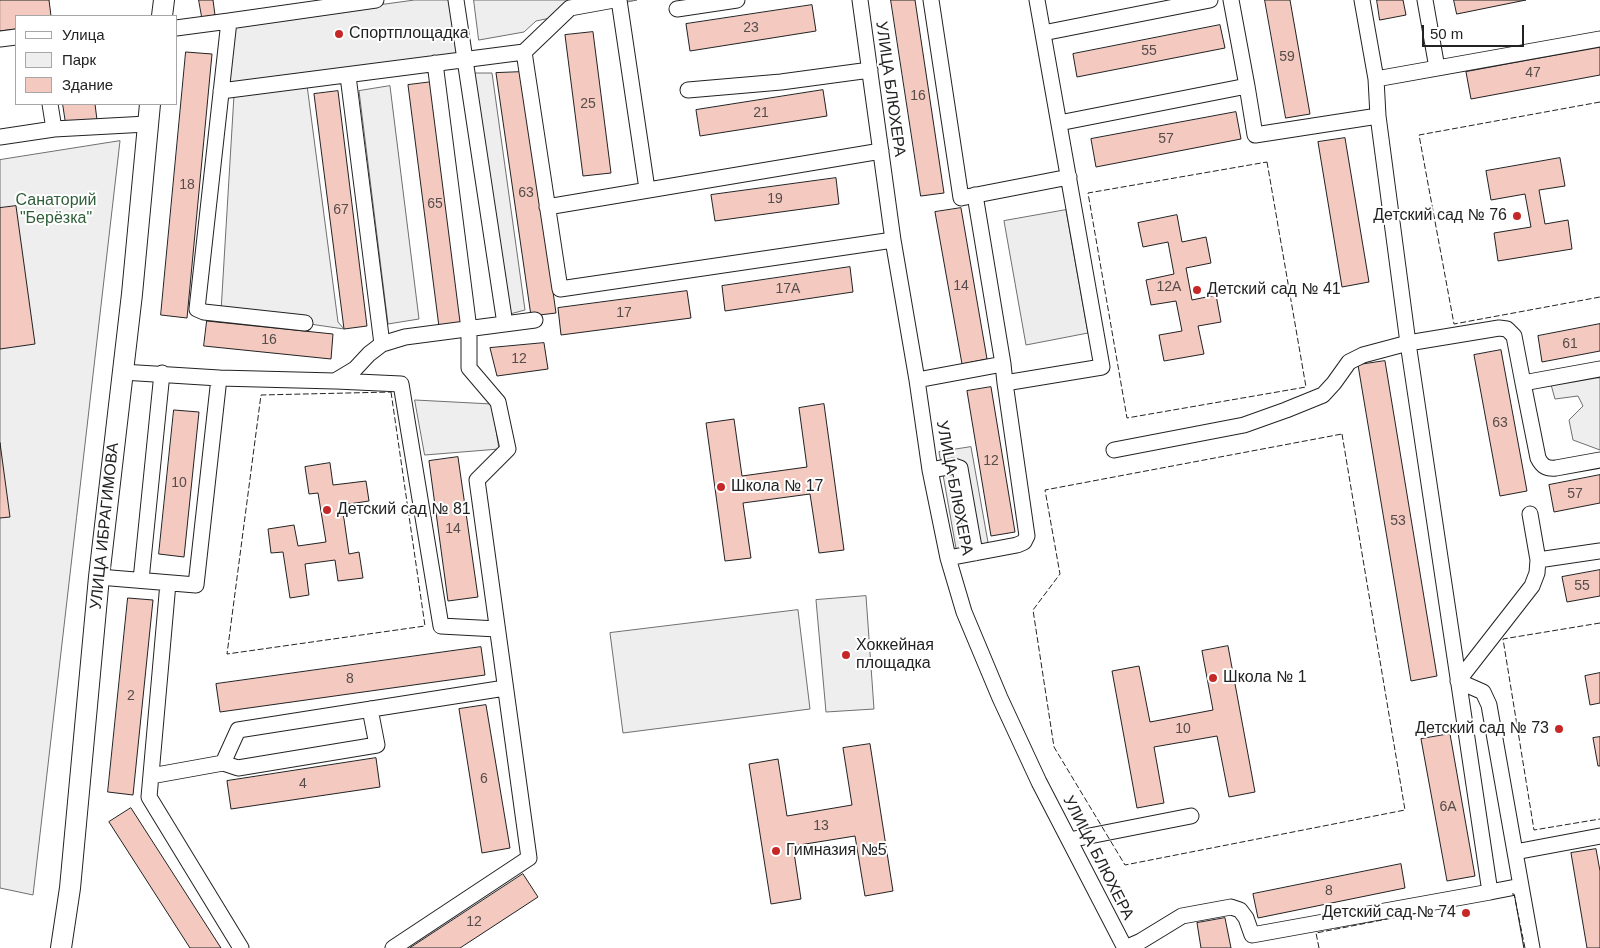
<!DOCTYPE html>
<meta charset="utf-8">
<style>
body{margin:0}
#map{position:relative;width:1600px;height:948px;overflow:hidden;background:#fff;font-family:Helvetica,sans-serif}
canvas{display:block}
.legend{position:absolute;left:15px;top:15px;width:162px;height:90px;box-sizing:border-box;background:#fff;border:1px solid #a7a7a7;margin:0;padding:6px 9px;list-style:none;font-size:15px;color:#222}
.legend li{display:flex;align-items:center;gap:10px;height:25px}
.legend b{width:25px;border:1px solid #a7a7a7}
.scale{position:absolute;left:1422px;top:25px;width:102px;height:22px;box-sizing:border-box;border:2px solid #222;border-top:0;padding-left:6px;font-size:15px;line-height:18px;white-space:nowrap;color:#222;-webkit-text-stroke:4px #fff;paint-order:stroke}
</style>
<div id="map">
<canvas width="1600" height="948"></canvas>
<ul class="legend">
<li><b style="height:6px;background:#fff"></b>Улица</li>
<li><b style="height:14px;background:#eee"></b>Парк</li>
<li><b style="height:14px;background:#f3c9c0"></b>Здание</li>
</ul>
<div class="scale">50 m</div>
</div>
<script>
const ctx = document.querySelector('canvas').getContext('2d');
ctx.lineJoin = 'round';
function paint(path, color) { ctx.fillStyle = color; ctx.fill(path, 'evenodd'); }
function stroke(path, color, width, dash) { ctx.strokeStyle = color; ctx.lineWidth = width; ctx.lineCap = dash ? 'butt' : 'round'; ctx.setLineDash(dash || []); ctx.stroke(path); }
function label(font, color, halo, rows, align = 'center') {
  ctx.font = font + ' Helvetica,sans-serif'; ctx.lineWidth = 4; ctx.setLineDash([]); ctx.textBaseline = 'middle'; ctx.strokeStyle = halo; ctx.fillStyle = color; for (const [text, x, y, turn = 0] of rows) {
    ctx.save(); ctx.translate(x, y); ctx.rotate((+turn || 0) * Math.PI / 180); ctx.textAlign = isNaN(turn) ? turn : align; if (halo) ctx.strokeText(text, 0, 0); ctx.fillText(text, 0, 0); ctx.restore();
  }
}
const green = new Path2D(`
 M415 0H451L460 56 227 86 234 25Z
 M474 0H637L536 21 524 32 479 40Z
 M471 73H492L525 310 510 314Z
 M307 85 338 322 344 329 221 311 234 95Z
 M390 86 419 319 388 324 359 91Z
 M120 141 33 895 0 888V160Z
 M1579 375 1600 378V450L1573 440 1569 420 1583 406 1578 396 1555 399 1550 381Z
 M415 400 492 404 499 449 425 455Z
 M866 596 874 709 826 712 816 600Z
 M798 610 810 709 623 733 610 633Z`);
paint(green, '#eee');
stroke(green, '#6f6f6f', 1);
const parking = new Path2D(`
 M1066 210 1088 333 1026 345 1004 221Z
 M971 447 989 548 957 554 939 452Z`);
paint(parking, '#ededed');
stroke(parking, '#6f6f6f', 1);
const building = new Path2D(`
 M0 0H49L51 16H16V29L0 31Z
 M199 0H213L215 15 202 17Z
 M891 0H915L944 193 921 196Z
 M1265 0H1290L1310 114 1286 118Z
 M1377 0H1403L1406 15 1380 20Z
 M1454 0H1526L1457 14Z
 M812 5 816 31 690 51 686 24Z
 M1220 25 1225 48 1077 77 1073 54Z
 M593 32 611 173 583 176 565 35Z
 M1600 47V75L1471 99 1466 72Z
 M186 52 212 54 187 318 161 315Z
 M522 72 556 313 531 316 496 73Z
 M432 82 462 324 439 327 408 85Z
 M823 90 827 116 700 136 696 110Z
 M338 91 367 326 344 329 314 94Z
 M63 104H95L97 120 66 124Z
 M1236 112 1241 139 1096 167 1091 139Z
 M1345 138 1369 282 1342 287 1318 142Z
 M1560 158 1565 186 1539 190 1545 224 1568 220 1572 249 1498 261 1494 233 1531 227 1525 194 1491 200 1486 171Z
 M836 178 839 204 715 221 711 195Z
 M16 206 35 344 0 349V208Z
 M961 208 987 359 962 364 935 212Z
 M1177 215 1182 242 1206 237 1211 263 1186 268 1192 300 1216 295 1221 322 1198 326 1204 354 1164 361 1159 335 1182 331 1176 301 1151 305 1146 280 1174 274 1168 242 1143 247 1138 223Z
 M850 267 853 292 725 311 722 286Z
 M687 291 691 318 561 335 558 308Z
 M207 321 333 334 331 359 204 346Z
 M1600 324V351L1542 362 1538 336Z
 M544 343 548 369 497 376 490 348Z
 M1501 350 1527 491 1500 496 1474 355Z
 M1385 361 1437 676 1411 681 1358 365Z
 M991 387 1015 532 991 536 967 391Z
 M824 404 844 550 819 553 810 494 743 503 751 558 725 561 706 423 734 419 742 476 807 467 799 408Z
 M174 410 199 412 184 557 159 554Z
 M0 443 10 517 0 518Z
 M458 457 478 597 448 601 429 461Z
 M330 463 333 485 366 481 369 501 342 505 349 554 359 552 363 578 338 581 335 560 305 564 309 595 290 598 283 552 271 553 268 529 294 525 298 546 326 542 318 493 309 494 305 467Z
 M1600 475V503L1554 512 1549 485Z
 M1600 570V596L1567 602 1562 577Z
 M128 598 153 600 133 795 108 792Z
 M1228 646 1255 792 1229 797 1217 736 1154 747 1164 803 1137 808 1112 671 1139 666 1150 722 1213 710 1202 651Z
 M481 647 485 675 220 712 216 684Z
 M1600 673V703L1590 705 1585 676Z
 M486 705 510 848 482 853 459 709Z
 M1450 734 1475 876 1447 881 1421 739Z
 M1600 737V766H1598L1593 738Z
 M870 744 893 891 865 896 855 836 793 846 801 899 771 904 749 764 778 759 787 816 852 805 843 748Z
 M376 758 380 787 231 809 227 781Z
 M131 808 221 948H190L109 822Z
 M1596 849 1600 871V948H1587L1571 853Z
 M1401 864 1405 888 1258 918 1253 894Z
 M523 874 538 897 460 948H410Z
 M1225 918 1231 948H1201L1197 923Z`);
paint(building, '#f3c9c0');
stroke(building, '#222', 1);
const minor = new Path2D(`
 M456 0 505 324
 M619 0 647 189
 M860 0 893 240 917 380 930 470 948 558 964 612 1000 698 1039 782 1125 948
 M931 0 961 198 1069 177
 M1362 0 1376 79 1378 116 1408 343 1490 892 1521 886 1489 705 1483 692 1458 681
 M1425 0 1437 68
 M677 9 737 0
 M229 21 376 0
 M176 28 229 21 197 309 204 312 305 323
 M1043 33 1210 0
 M0 39 16 37
 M524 52 560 289 893 240
 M348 76 382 344
 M1376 79 1600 39
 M1247 86 1255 135 1378 116
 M688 90 781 82 870 70
 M221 91 524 52 570 8 614 0
 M50 104 54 129 147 124
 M1059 123 1247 86 1231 0
 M0 137 54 129
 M975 195 1003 364
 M547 207 881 151
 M122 372 219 378 335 381 355 369 369 354 382 344 405 337 535 320
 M917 380 1003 364 1005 383 1102 367 1037 0
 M336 381 401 384 441 626 497 629
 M1523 383 1538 458C1542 466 1546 469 1556 468L1600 460
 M1114 450 1244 425 1286 410 1323 395 1334 383 1349 362 1363 355 1408 343 1499 328 1507 329 1514 336 1523 383 1600 369
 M930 470 954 466 960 468 975 553
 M1530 514 1538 560
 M948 558 1017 545 1024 542 1027 536 1005 383
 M99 577 196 585 219 378
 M141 580 162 373
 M168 583 149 797 241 948
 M1458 681 1532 586 1537 573 1538 560 1600 551
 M223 763 238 768 377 745 370 709
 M151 776 223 763 238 730 505 688
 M1069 840 1191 816
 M1515 852 1600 836
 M1521 886 1532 948
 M393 948 529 858 477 480 508 449 498 402 469 368V329L435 63
 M1125 948 1141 941 1182 916 1231 907 1240 910 1246 918 1252 935 1490 892`);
const major = new Path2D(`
 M162 16 164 0
 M61 948 70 888 99 577 132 294 150 104`);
stroke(minor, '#222', 17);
stroke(major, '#222', 22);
stroke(minor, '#fff', 15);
stroke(major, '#fff', 20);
stroke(new Path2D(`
 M1600 102 1419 135 1454 324 1600 297
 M1267 162 1306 387 1127 418 1088 193Z
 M391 392 425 626 227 654 261 395Z
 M1342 434 1405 810 1125 865 1054 747 1033 610 1060 574 1045 490Z
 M1600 623 1503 639 1534 830 1600 819
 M1512 894H1514L1525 948
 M1319 948 1316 933 1423 912`), '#222', 1, [6, 2.5]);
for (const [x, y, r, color] of [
 [339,34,5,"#c62828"],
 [1517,216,5,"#c62828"],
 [1197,290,5,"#c62828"],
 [721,487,5,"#c62828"],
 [327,510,5,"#c62828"],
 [846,655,5,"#c62828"],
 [1213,678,5,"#c62828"],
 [1559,729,5,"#c62828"],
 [776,851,5,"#c62828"],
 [1466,913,5,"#c62828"]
]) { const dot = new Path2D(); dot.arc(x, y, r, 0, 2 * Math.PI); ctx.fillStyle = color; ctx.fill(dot); stroke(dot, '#fff', 2); }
label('14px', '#564c4a', null, [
 ["23",751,28],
 ["55",1149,51],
 ["59",1287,57],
 ["47",1533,73],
 ["16",918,96],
 ["25",588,104],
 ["21",761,113],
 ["57",1166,139],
 ["18",187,185],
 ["63",526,193],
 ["19",775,199],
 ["65",435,204],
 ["67",341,210],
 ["14",961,286],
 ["12А",1169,287],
 ["17А",788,289],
 ["17",624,313],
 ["16",269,340],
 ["61",1570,344],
 ["12",519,359],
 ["63",1500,423],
 ["12",991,461],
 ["10",179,483],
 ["57",1575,494],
 ["53",1398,521],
 ["14",453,529],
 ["55",1582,586],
 ["8",350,679],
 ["2",131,696],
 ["10",1183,729],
 ["6",484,779],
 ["4",303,784],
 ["6А",1448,807],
 ["13",821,826],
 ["8",1329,891],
 ["12",474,922]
]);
label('16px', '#222', '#fff', [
 ["Спортплощадка",349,34],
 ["Детский сад № 76",1507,216,"right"],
 ["Детский сад № 41",1207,290],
 ["Школа № 17",731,487],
 ["Детский сад № 81",337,510],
 ["Хоккейная",856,646],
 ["площадка",856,664],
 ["Школа № 1",1223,678],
 ["Детский сад № 73",1549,729,"right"],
 ["Гимназия №5",786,851],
 ["Детский сад № 74",1456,913,"right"]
], 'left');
label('16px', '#222', '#fff', [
 ["УЛИЦА БЛЮХЕРА",890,89,82],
 ["УЛИЦА БЛЮХЕРА",954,488,79],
 ["УЛИЦА ИБРАГИМОВА",105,526,-84],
 ["УЛИЦА БЛЮХЕРА",1098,858,63]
]);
label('16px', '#2f5e38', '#fff', [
 ["Санаторий",56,201],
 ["\"Берёзка\"",56,219]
]);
</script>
